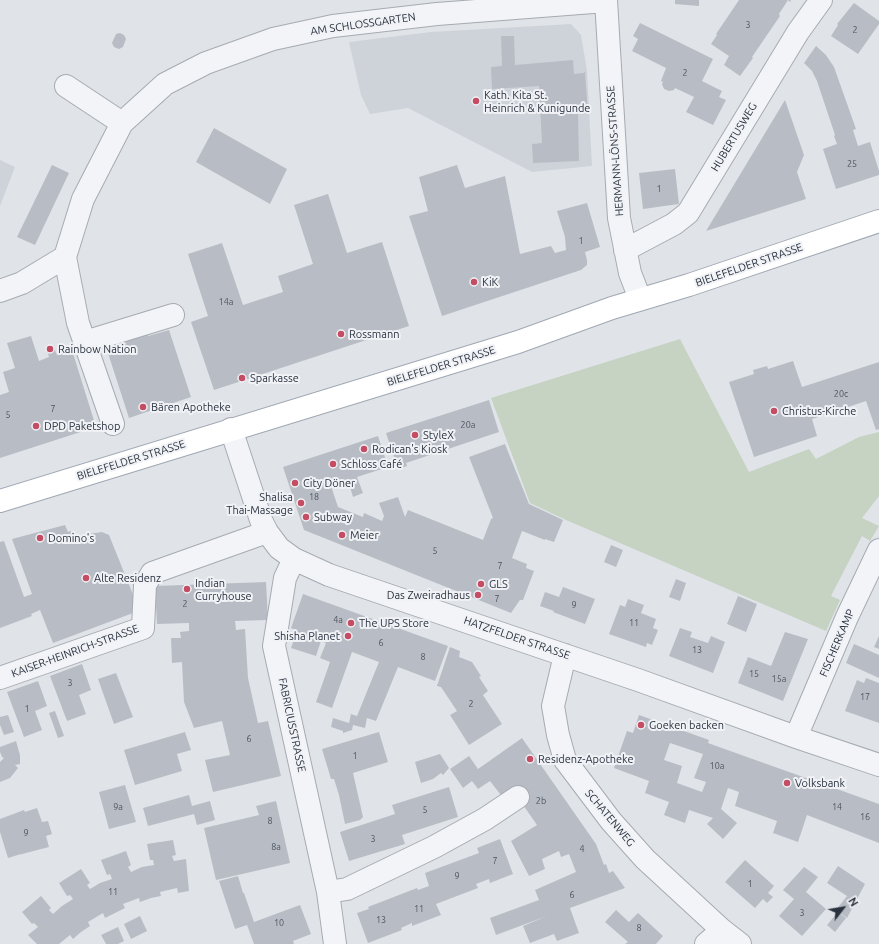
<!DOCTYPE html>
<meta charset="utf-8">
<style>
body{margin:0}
#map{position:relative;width:879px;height:944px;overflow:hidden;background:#e0e4e8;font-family:Ubuntu,sans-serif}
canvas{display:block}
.north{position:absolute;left:823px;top:888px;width:40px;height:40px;-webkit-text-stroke:3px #f0f2f6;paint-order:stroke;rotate:59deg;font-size:11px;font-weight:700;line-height:16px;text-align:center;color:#2a323f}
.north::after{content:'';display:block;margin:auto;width:14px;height:18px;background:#2a323f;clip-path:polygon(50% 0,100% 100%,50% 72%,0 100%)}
</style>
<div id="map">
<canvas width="879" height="944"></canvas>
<div class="north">N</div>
</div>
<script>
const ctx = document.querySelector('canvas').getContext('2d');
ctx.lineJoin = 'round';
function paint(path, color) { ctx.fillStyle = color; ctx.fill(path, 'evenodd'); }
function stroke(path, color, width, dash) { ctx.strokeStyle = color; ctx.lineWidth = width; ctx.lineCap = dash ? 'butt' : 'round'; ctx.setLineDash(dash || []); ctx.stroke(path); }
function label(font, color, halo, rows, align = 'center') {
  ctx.font = font + ' Ubuntu,sans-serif'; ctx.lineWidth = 4; ctx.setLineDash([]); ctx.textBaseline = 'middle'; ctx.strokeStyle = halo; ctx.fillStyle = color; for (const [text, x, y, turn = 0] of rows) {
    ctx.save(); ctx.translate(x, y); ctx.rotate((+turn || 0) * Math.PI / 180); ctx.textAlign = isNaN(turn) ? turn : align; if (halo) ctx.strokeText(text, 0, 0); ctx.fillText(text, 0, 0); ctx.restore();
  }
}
paint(new Path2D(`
 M571 24 581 35 587 71 592 166 532 172 408 108 370 114 361 95 349 42 431 32Z
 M0 160 15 167 0 206Z`), '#ced3da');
paint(new Path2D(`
 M680 339 749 472 809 449 816 459 859 437 879 432V496L862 518 879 526 870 541 862 536 831 596 840 600 826 631 566 520 530 503 491 398Z`), '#c6d2c2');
paint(new Path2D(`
 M675 0H699V6L675 4Z
 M739 0H791L790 2 788 0 779 14 780 16 752 57 753 58 740 76 724 65 729 56 711 44 717 35 716 34Z
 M854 3 879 21V24L858 54 831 36 838 25 837 24Z
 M640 23 713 59 702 81 722 91 719 97 726 100 713 125 686 112 694 97 675 88 674 90 669 91 664 89 662 84 663 82 661 81 666 68 632 51 638 39 633 36Z
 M120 33 124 35 126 39 123 47 119 49 114 47 112 43 116 34Z
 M501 36H514L515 65 573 60 574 74 584 73V72H585L588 114 578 113 579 161 533 163 532 144 542 143 539 86 492 89 491 67 502 66Z
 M816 46 826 55 834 67 856 129 853 130 858 146 870 142 879 171V175L836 189 823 149 837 144 834 136 835 135 817 81 812 71 804 63Z
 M785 100 804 155 797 172 806 199 706 231Z
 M214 128 287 169 270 204 196 162Z
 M52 165 69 173 35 245 17 237Z
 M457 165 465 188 505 176 520 254 551 246 555 253 566 250 565 237 557 211 587 203 600 247 585 252 587 260V265L581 270 442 316 409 216 428 211 419 177Z
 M675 169 679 204 643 209 639 173Z
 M328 194 347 253 382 242 409 326 214 390 191 322 208 316 188 254 222 243 243 305 283 292 278 276 313 264 294 205Z
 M146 329 148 336 169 330 191 397 129 418 107 350 126 344 123 336Z
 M31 336 39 361 49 357 47 350 54 348 57 355 72 350 96 427 0 458V395L9 392 3 372 15 368 7 343Z
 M793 361 802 387 879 362V429L876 430 866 401 812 419 817 436 754 457 729 382 754 374 753 370 767 366 768 369Z
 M489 400 499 432 406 463 407 466 398 469 386 433Z
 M378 436 388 467 357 477 363 493 353 497 348 480 331 486 338 507 363 517 364 513 382 521 384 516 379 503 398 497 405 517 408 510 483 540 491 519 493 518 469 457 505 444 529 504 563 520 554 542 545 539V540L522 531 512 558 527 564 526 568 534 571 523 600H520L511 613 304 530 283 467Z
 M65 525 68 532 70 531 74 533 75 536 102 532 109 535 138 607 133 613 53 643 40 610 31 614 32 616 0 628V542L4 541 24 597 32 594 12 539Z
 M611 545 623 550 616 567 604 562Z
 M676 579 686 583 680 601 669 597Z
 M266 582 268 620 235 621 236 630 245 629 248 678 258 723 268 721 281 776 213 792 205 760 230 755 222 721 194 728 184 702 182 662 172 663 171 638H181L180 632 189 631V623L157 624 155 586Z
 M563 587 595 599 585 624 553 612 554 611 540 606 545 592 559 597Z
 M303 594 448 646 435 681 398 667 376 721 367 718 365 728 353 725 352 730 343 733V731L331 727 333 718 349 723 351 714 357 716 379 662 352 652 332 708 316 702 330 662 320 658 326 643 321 641 316 656 291 648 297 631 291 628Z
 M738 596 757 604 746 632 727 624Z
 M628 599 644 605 641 613 656 619 653 628 658 630 652 645 647 643 646 647 609 634 620 605 625 607Z
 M680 628 692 632 690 637 708 643 711 636 725 642 713 673 669 656Z
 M785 632 808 639 783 701 738 683 748 657 771 666Z
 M879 636V649L874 647Z
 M854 644 879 655V678L846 663Z
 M450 647 460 651 459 657 472 662 481 676 479 677 488 691 483 695 502 724 469 745 450 715 457 711 441 687 437 686Z
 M82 664 91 690 79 695 86 714 67 721 50 676Z
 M116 673 133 717 114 724 98 679Z
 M866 678 879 683V723L845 711 857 680 864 683Z
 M38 681 47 706 35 711 42 730 24 737 7 692Z
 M55 711 64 736 58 738 49 713Z
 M8 715 14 732 4 735 0 725V717Z
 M639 715 709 740 708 743 747 757 879 804V843L807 815 798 842 773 833 777 821 735 806 739 792 728 788 721 809 737 823 723 839 707 824 713 818 689 810 685 823 664 815 669 802 645 793 649 781 614 768 627 731 633 733ZM670 743 703 754 694 778 706 782 702 792 677 783 682 766 664 760Z
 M185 732 191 750 177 754 182 771 135 785 124 750Z
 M379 732 388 762 353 773 363 817 360 820 345 824 339 795 334 779H331L322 749Z
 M522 738 596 844 604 865 606 864 609 873 613 871 625 888 570 908 579 933 557 941 554 934 530 943 523 926 547 916 496 935 490 918 539 900 535 890 576 872 569 854 561 857 559 851 542 859 545 869 529 876 511 841 537 825 514 792 504 799 490 781 478 789 472 781 463 788 450 769 469 756 478 769Z
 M16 741 20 755V764L15 765 18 768 10 778 0 782V762L4 758 2 757 0 752V747Z
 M440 754 449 768 443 775 441 773 433 779 421 783 415 762Z
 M125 785 136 822 109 829 99 792Z
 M449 787 458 817 402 835 405 844 349 861 340 832 395 814 392 805Z
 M189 795 192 806 210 801 215 820 197 825 194 814 148 826 143 808Z
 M276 801 290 863 216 880 204 828 259 815 256 806Z
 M37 808 42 822 48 821 52 834 46 836 49 847 22 854V855L21 854 8 858 0 832V819L24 810 25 812Z
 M500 839 513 874 490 883 489 879 476 884 478 888 436 904 441 915 412 926V923L401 928 402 930 368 943 357 913 369 909 368 907 417 888 418 890 429 886 425 873 479 853 477 848Z
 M173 840 176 855 172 856 174 861 186 859 189 891 178 893 177 888 160 892 161 896 151 898 140 902 139 898 123 904 125 908 105 918 103 913 88 922 90 926 81 932 73 939 70 935 59 944H37L28 935 38 927 34 923 32 924 22 912 41 896 51 908 49 910 53 914 62 906 73 899 70 895 67 896 59 883 81 869 90 883 87 885 90 889 100 883 112 879 110 874 107 875 101 860 126 851 131 865 128 867 131 872 142 867 154 865 153 860H150L147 844Z
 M745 860 774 886 768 893 773 897 767 903 763 899 755 908 725 882Z
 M838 866 865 884 847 918 836 910 847 896 827 883Z
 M804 867 818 877 806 892 826 909 802 936 779 916 794 899 783 890Z
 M238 876 243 893H244L254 922 300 905 311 934 293 941 294 944H254L247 925 235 929 219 881Z
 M616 910 629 922 638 913 663 936 656 944H625L628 942 605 922Z
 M838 912 846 918 835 932 827 925Z
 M140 916 147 931 131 939 124 924Z
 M118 927 124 941 118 944H106L101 935Z`), '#b8bdc5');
const minor = new Path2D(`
 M606 0 619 218 630 273 640 299
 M66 86 122 123
 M625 250 674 224 688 213 798 32 821 0
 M0 291 22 283 65 257
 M85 342 173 315
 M113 424 78 323 65 257 83 199 122 123 165 84 206 63 273 39 333 26 437 14 606 1
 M231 429 261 520 267 532 279 548 294 559 329 575 638 680 796 737 879 765
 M294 559 285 578 274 646 328 892 335 944
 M565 655 553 706 558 735 565 760 611 821 645 859 722 930 740 944
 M0 678 143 628 145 585 152 573 267 532
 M796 737 847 617 879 550
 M328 892 347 889 434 847 485 819 518 797
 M706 944 722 930`);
const major = new Path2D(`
 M0 501 518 342 612 308 689 285 879 221`);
stroke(minor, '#a6abb2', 24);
stroke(major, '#a0a8b3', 24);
stroke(minor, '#f3f4f7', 22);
stroke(major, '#fff', 22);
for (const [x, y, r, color] of [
 [476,101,4,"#c54d63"],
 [474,282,4,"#c54d63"],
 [341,334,4,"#c54d63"],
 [50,349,4,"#c54d63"],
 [242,378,4,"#c54d63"],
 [143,407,4,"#c54d63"],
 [774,411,4,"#c54d63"],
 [36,426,4,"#c54d63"],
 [415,435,4,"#c54d63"],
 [364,449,4,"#c54d63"],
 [333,464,4,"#c54d63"],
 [295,483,4,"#c54d63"],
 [301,503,4,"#c54d63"],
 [306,517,4,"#c54d63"],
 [342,535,4,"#c54d63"],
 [40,538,4,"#c54d63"],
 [86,578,4,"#c54d63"],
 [481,584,4,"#c54d63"],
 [187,589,4,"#c54d63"],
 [478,595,4,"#c54d63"],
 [351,623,4,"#c54d63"],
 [348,636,4,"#c54d63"],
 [641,725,4,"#c54d63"],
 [530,759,4,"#c54d63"],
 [787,783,4,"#c54d63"]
]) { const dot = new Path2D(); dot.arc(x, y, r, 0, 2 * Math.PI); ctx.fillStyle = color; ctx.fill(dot); stroke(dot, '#f0f2f6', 1.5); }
label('9px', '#4e5560', null, [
 ["3",748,25],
 ["2",855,30],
 ["2",685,73],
 ["25",852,164],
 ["1",659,189],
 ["1",581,241],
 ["14a",226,302],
 ["20c",841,394],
 ["7",53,409],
 ["5",8,415],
 ["20a",468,425],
 ["18",314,497],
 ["5",435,551],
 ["7",500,566],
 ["7",497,599],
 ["2",185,604],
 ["9",574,605],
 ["4a",338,620],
 ["11",634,623],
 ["6",381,643],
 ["13",697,650],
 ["8",423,657],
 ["15",754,674],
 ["15a",779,679],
 ["3",70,683],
 ["17",865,697],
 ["2",471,704],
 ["1",27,709],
 ["6",249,739],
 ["1",355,756],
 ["10a",717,766],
 ["2b",541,801],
 ["9a",118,807],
 ["14",837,807],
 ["5",425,810],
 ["16",865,817],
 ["8",270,821],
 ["9",26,833],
 ["3",373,839],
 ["8a",276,847],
 ["4",582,849],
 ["7",495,861],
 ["9",457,876],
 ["1",750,884],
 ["11",113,892],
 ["6",572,895],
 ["11",419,909],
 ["3",802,913],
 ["13",381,920],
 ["10",279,923],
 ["8",639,928]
]);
label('11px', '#2a323f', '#f0f2f6', [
 ["AM SCHLOSSGARTEN",363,24,-8],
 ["HUBERTUSWEG",734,137,-59],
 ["HERMANN-LÖNS-STRASSE",615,151,-94],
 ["BIELEFELDER STRASSE",749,265,-19],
 ["BIELEFELDER STRASSE",441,366,-17],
 ["BIELEFELDER STRASSE",131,460,-17],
 ["HATZFELDER STRASSE",517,638,19],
 ["FISCHERKAMP",837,643,-67],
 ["KAISER-HEINRICH-STRASSE",75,651,-20],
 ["FABRICIUSSTRASSE",292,725,78],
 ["SCHATENWEG",610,818,50]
]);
label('11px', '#2a323f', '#f0f2f6', [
 ["Kath. Kita St.",484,95],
 ["Heinrich & Kunigunde",484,108],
 ["KiK",482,282],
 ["Rossmann",349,334],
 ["Rainbow Nation",58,349],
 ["Sparkasse",250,378],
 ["Bären Apotheke",151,407],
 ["Christus-Kirche",782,411],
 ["DPD Paketshop",44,426],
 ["StyleX",423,435],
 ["Rodican's Kiosk",372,449],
 ["Schloss Café",341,464],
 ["City Döner",303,483],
 ["Shalisa",293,497,"right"],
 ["Thai-Massage",293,510,"right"],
 ["Subway",314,517],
 ["Meier",350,535],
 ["Domino's",48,538],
 ["Alte Residenz",94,578],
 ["Indian",195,583],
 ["Curryhouse",195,596],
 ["GLS",489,584],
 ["Das Zweiradhaus",470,595,"right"],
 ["The UPS Store",359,623],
 ["Shisha Planet",340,636,"right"],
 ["Goeken backen",649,725],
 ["Residenz-Apotheke",538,759],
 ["Volksbank",795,783]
], 'left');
</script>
